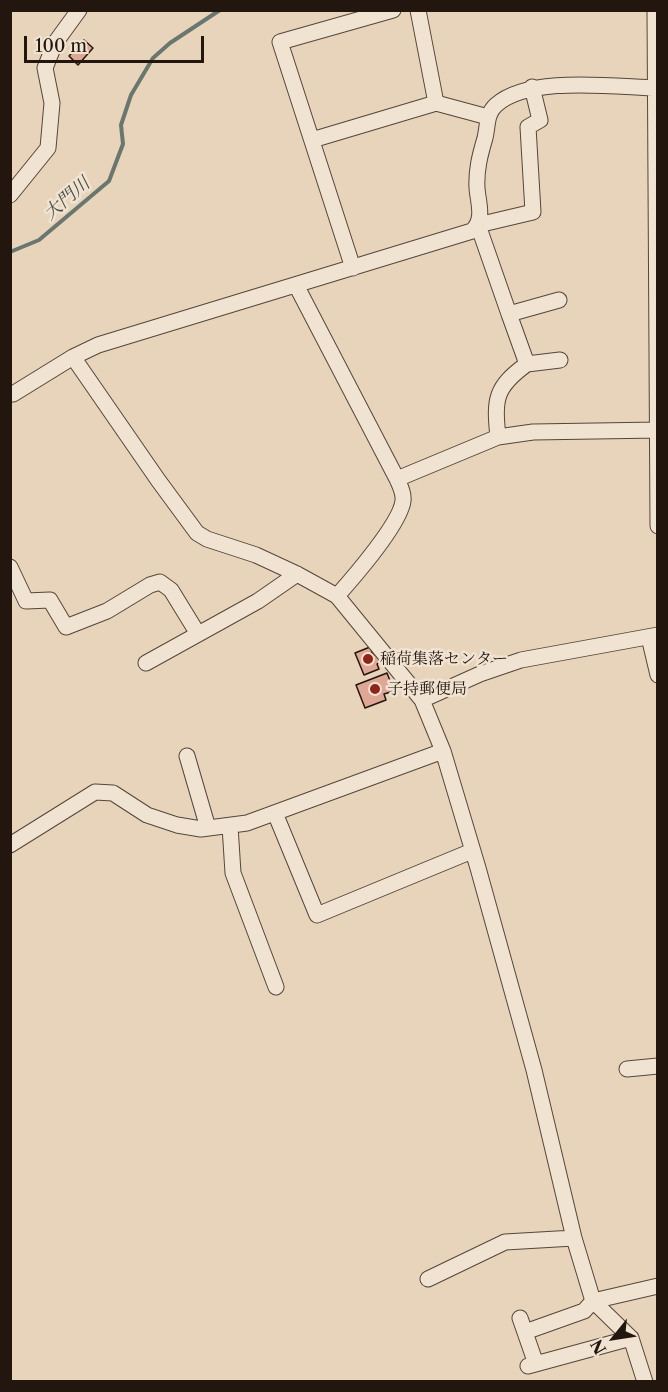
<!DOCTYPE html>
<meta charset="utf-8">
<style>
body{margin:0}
#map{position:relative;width:668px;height:1392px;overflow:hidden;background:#e8d4ba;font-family:"Libre Caslon Text",serif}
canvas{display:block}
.frame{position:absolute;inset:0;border:12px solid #23160e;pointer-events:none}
.north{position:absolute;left:584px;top:1308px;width:60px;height:60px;-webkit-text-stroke:4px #f0e3d2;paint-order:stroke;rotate:240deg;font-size:16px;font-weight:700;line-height:24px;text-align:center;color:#23160e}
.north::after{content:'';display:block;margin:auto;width:21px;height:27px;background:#23160e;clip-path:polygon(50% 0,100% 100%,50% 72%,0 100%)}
.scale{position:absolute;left:24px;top:36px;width:180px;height:27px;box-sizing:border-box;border:3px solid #23160e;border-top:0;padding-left:8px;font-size:18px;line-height:21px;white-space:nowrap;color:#23160e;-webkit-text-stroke:4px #f0e3d2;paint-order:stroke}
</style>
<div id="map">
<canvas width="668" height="1392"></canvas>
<div class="frame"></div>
<div class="north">N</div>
<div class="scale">100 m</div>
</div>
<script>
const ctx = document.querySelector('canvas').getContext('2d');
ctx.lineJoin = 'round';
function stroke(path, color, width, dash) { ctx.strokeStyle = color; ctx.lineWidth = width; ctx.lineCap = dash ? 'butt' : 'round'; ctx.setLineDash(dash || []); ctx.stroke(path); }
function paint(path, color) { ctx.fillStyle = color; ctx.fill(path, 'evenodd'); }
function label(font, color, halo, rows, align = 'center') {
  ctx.font = font + ' "Libre Caslon Text","Noto Serif JP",serif'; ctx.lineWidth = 5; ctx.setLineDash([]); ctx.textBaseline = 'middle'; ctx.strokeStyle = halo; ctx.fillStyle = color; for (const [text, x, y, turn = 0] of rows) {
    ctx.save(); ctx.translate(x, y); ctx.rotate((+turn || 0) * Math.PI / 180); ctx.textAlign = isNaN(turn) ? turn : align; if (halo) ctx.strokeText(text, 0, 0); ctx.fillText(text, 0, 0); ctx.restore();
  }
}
stroke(new Path2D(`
 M10 252 39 240 109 181 123 144 121 125 131 95 153 58 170 43 220 10`), '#69776f', 4);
const building = new Path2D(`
 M84 40 93 48 78 65 69 56Z
 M370 647 373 655 377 654 380 662 377 664 379 669 364 675 355 653Z
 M387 673 394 691 384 694 386 700 365 708 356 685Z`);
paint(building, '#dfa796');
stroke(building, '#23160e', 1.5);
const minor = new Path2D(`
 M418 10 436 103
 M655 10 658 526
 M532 87 540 120 528 127 533 212 478 225 509 314 559 300
 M312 140 436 103 488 117
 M10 195 48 148 52 103 45 68 55 43 79 10
 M353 268 280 42 393 10
 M296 285 397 479C400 486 404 493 403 501 400 524 353 578 337 596
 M73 357 158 480 197 533 207 539 256 555 297 574 337 596 422 700 443 751 478 868 534 1070 574 1238 593 1301 631 1338 645 1382
 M527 364 560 360
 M13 394 73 357 98 345 472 231C485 219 478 203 477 188 476 170 480 155 485 138 488 126 486 114 496 105 529 75 615 87 658 88
 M498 437C494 399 495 387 527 364L509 314
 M397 479 498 437 533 432 658 430
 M10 567 26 601 50 600 66 627 107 611 150 585 160 582 171 590 198 634
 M649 637 658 675
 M146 663 258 601 297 574
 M422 700 480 674 521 660 658 635
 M187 756 208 828
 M275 813 317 915 472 851
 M230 826 233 873 276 987
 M10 845 95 792 113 793 147 815 177 825 201 829 247 823 443 751
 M627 1069 658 1066
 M428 1279 505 1242 574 1238
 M520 1318 536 1364
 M525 1332 584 1311 593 1301 658 1286
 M528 1366 631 1338`);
stroke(minor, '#544639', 17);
stroke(minor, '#f0e3d2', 15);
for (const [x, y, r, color] of [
 [368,659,6,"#8f2418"],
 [375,689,6,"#8f2418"]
]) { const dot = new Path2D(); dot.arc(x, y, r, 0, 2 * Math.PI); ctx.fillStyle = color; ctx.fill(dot); stroke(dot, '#f0e3d2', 2); }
label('16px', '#23160e', '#f0e3d2', [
 ["稲荷集落センター",380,659],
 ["子持郵便局",387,689]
], 'left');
label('italic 18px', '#4c4f46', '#f0e3d2', [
 ["大門川",67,199,-41]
]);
</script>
